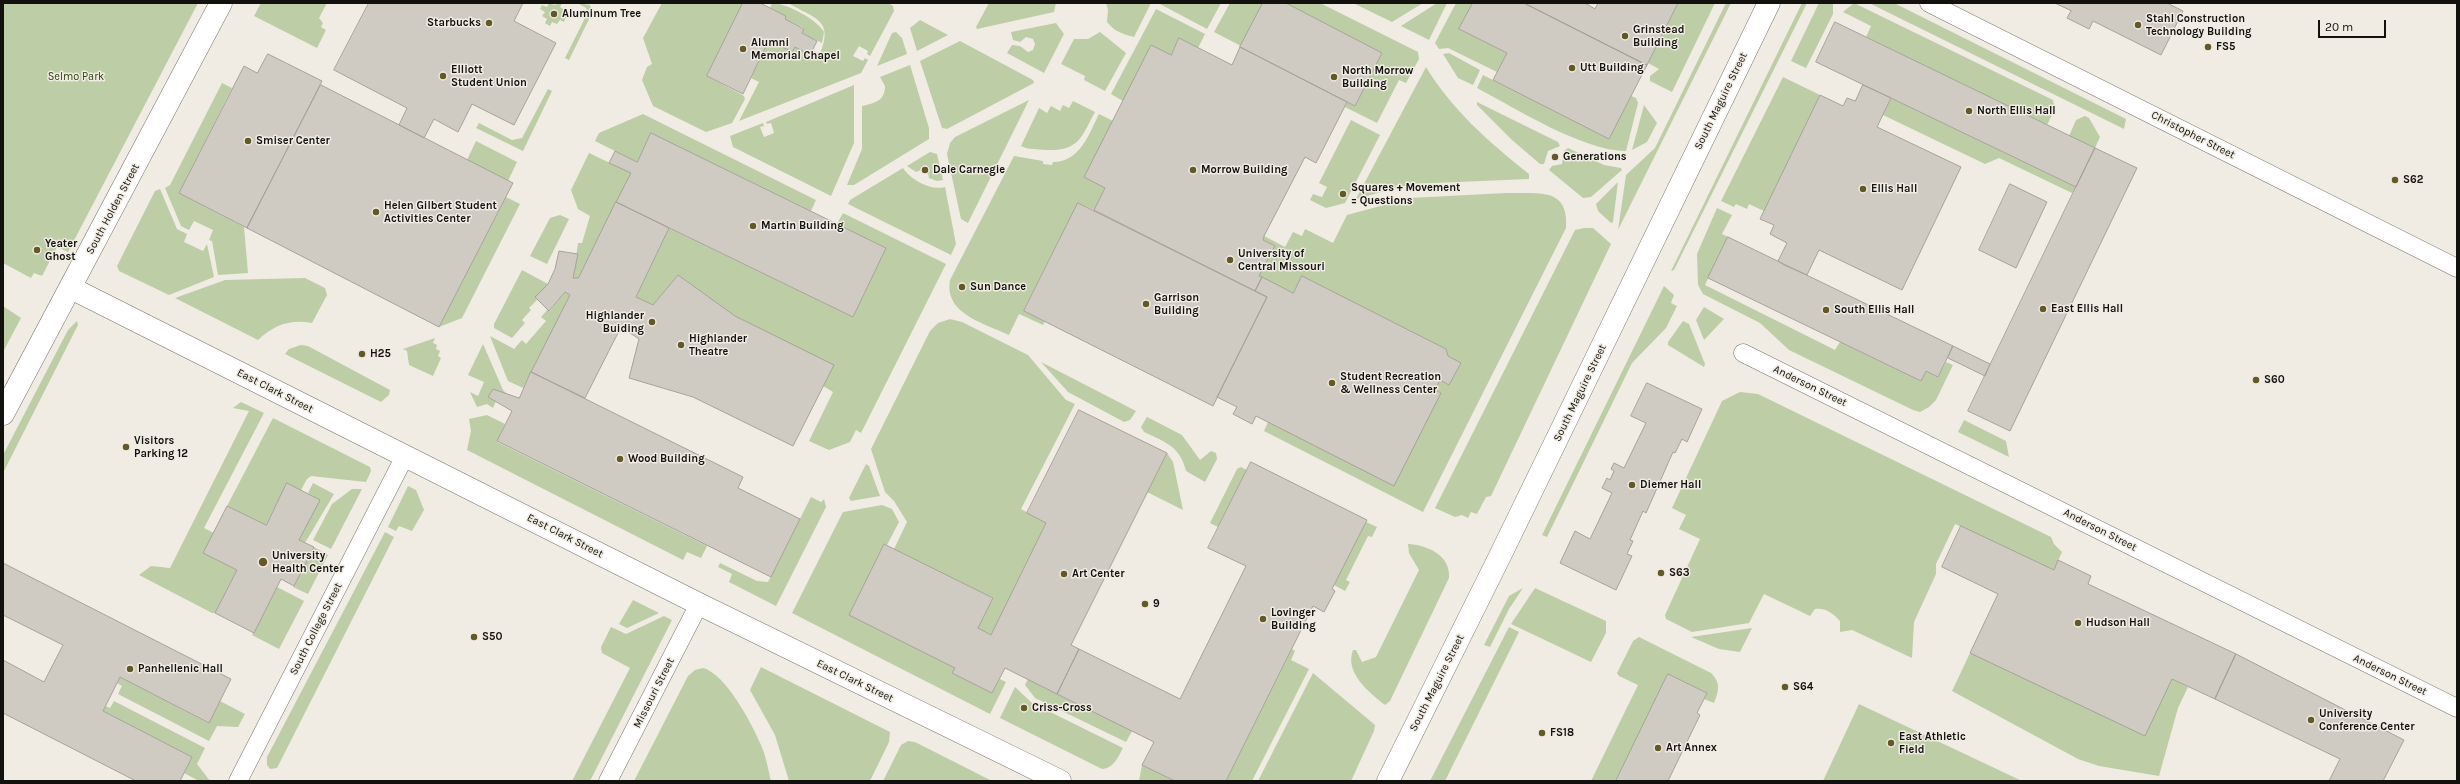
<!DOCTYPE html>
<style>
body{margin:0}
#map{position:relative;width:2460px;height:784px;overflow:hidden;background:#f0ece3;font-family:Karla,sans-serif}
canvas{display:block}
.frame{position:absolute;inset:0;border:4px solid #12110e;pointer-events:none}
.scale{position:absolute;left:2318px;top:20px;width:68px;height:18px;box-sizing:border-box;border:2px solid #12110e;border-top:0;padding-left:5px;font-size:12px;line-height:14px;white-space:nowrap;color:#12110e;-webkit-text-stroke:3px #f0ece3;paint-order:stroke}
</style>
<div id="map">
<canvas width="2460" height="784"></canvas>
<div class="frame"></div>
<div class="scale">20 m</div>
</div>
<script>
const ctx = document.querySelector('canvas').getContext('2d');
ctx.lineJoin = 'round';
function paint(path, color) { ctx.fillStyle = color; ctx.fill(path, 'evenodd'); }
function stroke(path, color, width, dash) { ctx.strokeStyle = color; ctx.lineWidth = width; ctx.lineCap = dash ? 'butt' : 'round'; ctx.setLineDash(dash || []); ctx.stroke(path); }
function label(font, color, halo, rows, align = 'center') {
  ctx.font = font + ' Karla,sans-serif'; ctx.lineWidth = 3; ctx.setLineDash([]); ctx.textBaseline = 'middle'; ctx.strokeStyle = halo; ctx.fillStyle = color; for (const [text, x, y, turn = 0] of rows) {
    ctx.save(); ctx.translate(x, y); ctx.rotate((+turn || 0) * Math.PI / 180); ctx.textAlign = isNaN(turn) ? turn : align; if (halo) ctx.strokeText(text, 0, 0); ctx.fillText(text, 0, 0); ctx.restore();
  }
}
paint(new Path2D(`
 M3 3H198L68 252 57 247 42 276 34 273 31 278 3 263Z
 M261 3H327L319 18 323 23 321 27 326 30 317 48 254 16Z
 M549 3 554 5 562 3 560 7 565 10 563 15 566 17 564 22 560 20 557 24 552 22 550 26 545 23 547 19 542 16 545 12 540 9 542 5 547 7Z
 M577 3 590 5 592 13 569 60 565 58 587 14 586 8Z
 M662 3H743L707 76 744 96 745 99 732 123 706 132 653 106 642 80 647 67 652 64 643 38Z
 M772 3C785 3 817 19 824 32L822 43 802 33 804 28 785 19 786 16 770 8Z
 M788 3H888L893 6 894 11 870 56 867 54 868 51 859 46 853 56 863 61 865 58 868 60 861 73 739 121 759 82 751 78 769 40 792 52 795 47 810 55 813 50 820 54C834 19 815 19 788 3Z
 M989 3H1056L1054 12 977 29 976 27Z
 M1106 3H1151L1134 37C1122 34 1114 31 1107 22L1108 10Z
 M1158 3H1221L1207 29Z
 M1230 3H1263L1241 46 1214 32Z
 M1286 3H1320L1418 52 1419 59 1406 83 1399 80 1377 123 1345 107 1347 102 1355 106 1382 53Z
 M1353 3H1423L1392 22Z
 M1437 3H1447L1429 40 1401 26Z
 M1456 3H1473L1459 29 1507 53 1497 72 1448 48 1439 49 1435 43Z
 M1678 3H1715L1672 92 1650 81V76L1659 69 1648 63Z
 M1726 3H1731L1618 230 1626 175 1655 148Z
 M1802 3H1807L1674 270 1671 271Z
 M1819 3H1833V14L1806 68 1791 61Z
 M1854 3 2053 100 2055 109 2047 125 1866 37 1871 26 1843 12Z
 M1869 3H1894L2126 119 2124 129Z
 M1156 9 1205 34 1198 48 1179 38 1171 55 1151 45 1123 101 1111 94Z
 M920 20 948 35 917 51 910 28Z
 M1056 23 1064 34 1044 73 1007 53 1012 45 1020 46 1028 52 1033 50 1035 44 1033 39 1026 37 1020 42 1013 40 1011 32Z
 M896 32 902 38 907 54 877 66 892 33Z
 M1100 32 1126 53 1105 91 1084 80 1085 76 1061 64 1074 39H1088Z
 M960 41 1033 80 1034 83 947 129 942 128 920 61Z
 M1449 53 1480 70 1473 85 1458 78 1443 54Z
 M910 65 929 128V139L854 185H847L862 149V106C875 103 885 101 885 86L880 77Z
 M1426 67C1452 110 1489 142 1529 174V179L1411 184 1356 199Z
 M1483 75 1609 139 1631 96 1636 98 1638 103 1626 151C1583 151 1517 109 1477 88Z
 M1783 77 1820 95 1764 211 1749 204 1747 209 1736 204 1734 207 1721 201Z
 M222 83 232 88 179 193 244 227 248 273 218 275 212 241 209 240 213 230 194 221 189 230 181 226 165 188 170 185Z
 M854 85V143L831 196 733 147 730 136 763 123 764 126 760 127 764 137 774 133 771 123 767 124 766 122Z
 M548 89 552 91 523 151 476 128 479 123 512 140 522 138Z
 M1891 98 2076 187 2072 193 1999 158 1985 164 1883 115Z
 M1029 100 968 223 961 219 947 154 950 143 955 137Z
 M1073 101 1095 112C1081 138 1079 151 1046 150 1037 149 1029 150 1021 146L1039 108 1047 113 1051 106 1060 111 1063 105 1069 108Z
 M1477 102 1558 142 1560 146 1548 151 1544 164H1540L1512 140 1477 105Z
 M1644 105 1657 123 1647 142 1632 150Z
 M643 114 816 200 811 211 651 133 637 162 595 141 599 133Z
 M1099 114 1113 121 1084 177 1105 188 1094 210 1078 203 1024 310 1045 321 1043 325 1019 314 1009 335C984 323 944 314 950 280L1014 156 1043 161V164L1052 165 1053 162C1080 162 1089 134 1099 114Z
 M2085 116 2089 118 2100 137 2095 148 2069 136 2076 120Z
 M1351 120 1380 135 1345 203 1326 208 1310 200 1313 194 1322 197 1327 187 1319 183Z
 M476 141 517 162 508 181 467 160Z
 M1568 148 1604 165 1621 168 1622 170 1591 197 1583 198 1549 170 1552 166 1562 164 1564 151Z
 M930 152 937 154 943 180 937 181 929 178 928 172 923 169 916 172 907 166Z
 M589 153 631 173 578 278H573L578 243H582L590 216 578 209 571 190Z
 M903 168C911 180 931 191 945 187L956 244 951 255 848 204 850 200Z
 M1618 182 1613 222 1611 223 1598 211 1596 204Z
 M160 189 177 229 187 234 184 242 203 251 207 244 214 277 169 295 119 271 117 266 155 191Z
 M1506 193C1538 194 1569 186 1566 228L1423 512 1264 431 1268 422 1441 393 1435 390 1440 380 1449 385 1461 363 1448 356 1446 349 1302 276 1293 293 1259 276 1275 246 1263 240 1264 236 1285 247 1293 232 1302 236 1305 229 1333 243 1347 215 1410 198Z
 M506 197 520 204 462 318 439 327Z
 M1717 208 1732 215 1722 234 1728 237 1705 285 1835 350 1840 342 1921 381 1926 371 1938 377 1946 362 1953 365 1936 400 1929 407 1920 412 1913 410 1789 350 1760 323 1703 294 1698 285 1697 254Z
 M843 213 946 264 861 433 856 430 850 442 829 450 809 441 833 392 823 386 833 365 735 316 678 275 653 305 636 297 669 228 853 317 886 248 837 224Z
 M560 215 569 219 547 264 530 256 550 218Z
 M1584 228H1593L1611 244 1491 496 1486 497 1477 514 1471 512 1468 518 1462 515 1455 517 1435 508 1575 230Z
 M522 270 548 284 535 297 537 300 529 308 531 310 522 320 525 323 512 338 494 328V324Z
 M305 278 325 288 327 295 312 323C290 319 274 325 258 340L175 298 225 280Z
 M1664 286 1674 295 1671 303 1677 306 1666 328 1632 363 1547 537 1542 535Z
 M565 292 570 295 523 388 508 381 490 336 514 349 522 340 526 344 546 321 541 317 548 309 550 311Z
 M3 306 21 318 3 352Z
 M1704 307 1724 319 1704 340 1696 320Z
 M950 319 962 322 1028 355 1066 400 1075 404 1021 509 1046 523 991 635 978 628 993 598 894 549 907 522 894 501 885 492 871 449 930 331 938 323Z
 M77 321 78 325 3 473V455L68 330Z
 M1683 321 1689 324 1705 364 1704 367 1668 345V342Z
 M435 338 433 343 437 345 436 349 440 351 438 356 441 358 433 376 409 365 407 351 403 349Z
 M483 344 503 390 506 393V395L493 389 489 397 496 401 493 408 487 404 477 407 470 392 478 396 484 382 468 375Z
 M301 345 308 346 390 390 389 395 381 402 285 354 289 349Z
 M1041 362 1136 411 1130 420 1124 422 1068 392Z
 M1740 392 1758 394 2051 537 2054 544 2062 552 2054 570 1955 524 1936 564V574L1914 622 1912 658 1852 630 1840 632V621C1834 614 1825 607 1815 609L1810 616 1764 594 1749 623 1692 632 1666 619 1665 615 1700 539 1679 529 1686 515 1672 508 1722 401Z
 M241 402 264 413 204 528 214 533 204 553 237 570 215 613H212L139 575 151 566 170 568 249 411 233 408Z
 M487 415 505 424 497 442 707 546 701 558 687 552 683 560 467 450 471 431 469 419Z
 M1147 417 1182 435 1200 460 1211 451 1216 453 1217 459 1205 482 1186 471C1180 446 1165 442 1144 432L1141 427Z
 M273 418 370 467 371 471 366 482 311 476 307 479 301 490 287 483 266 525 227 506Z
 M1964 420 2006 441 2009 457 1958 432Z
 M1167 453 1173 462 1183 510 1147 492Z
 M866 464 869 466 880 496 851 501 849 498Z
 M1241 467 1247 470 1218 527 1210 523 1237 469Z
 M313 483 334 494 305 543 299 540 319 500 308 493Z
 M408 486 416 490 424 510 412 531 399 526 396 531 388 527Z
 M352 489H362L331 549 313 540 332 504Z
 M811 497 821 502 824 499 826 507 776 606 729 582 732 574 718 567 720 563 757 581 768 582Z
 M882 505 892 509 899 522 887 545 884 544 849 615 955 668 953 673 992 693 1000 679 1006 682 990 714 792 613 843 512Z
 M1366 522 1377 527 1372 537 1368 536 1346 580 1350 582 1345 591 1334 585Z
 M385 532 394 537 277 768 270 769 267 765V757Z
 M1408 544C1427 545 1451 555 1449 578L1390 701 1385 705C1370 693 1344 673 1353 650H1356L1362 662 1376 657 1419 570 1409 553Z
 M314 547 328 555 308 594 293 587Z
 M277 587 304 601 279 649 252 635Z
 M1523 588 1509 609 1490 647 1484 645 1509 596Z
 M1535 588 1606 621V633L1591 662 1511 624Z
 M633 600 659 613 627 628 619 624Z
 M664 616 672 620 590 781H572L630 668 602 653 601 647 611 627 626 634Z
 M1509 627 1519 632 1445 781H1430Z
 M1752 628 1740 652 1719 649 1691 637Z
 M1639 637 1711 673C1721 683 1719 691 1714 703L1704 699 1707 693 1668 674 1616 781H1591L1638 685 1619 676 1617 673 1633 641Z
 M1292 649 1295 651 1291 660 1309 669 1252 781H1226Z
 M1970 653 2172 679 2188 687 2178 708 2159 776 2099 766 2078 759 1952 691Z
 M761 667 890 732 889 742 870 781H789L775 735 750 690Z
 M703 668C726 674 752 724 761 745 766 756 768 769 771 781H634L688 676 695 670Z
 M1313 673 1375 725 1374 731 1351 781H1258Z
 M120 677 208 723 220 701 245 714 238 727 217 726 209 741 118 694 122 686 117 683Z
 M1028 679 1132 731 1126 742 1035 698 1025 685Z
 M1015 687 1032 703 1123 748C1118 757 1114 768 1102 769L1000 718Z
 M114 701 205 748 197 764 210 781H199L184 773 192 757 103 711 106 706 110 708Z
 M1859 704 2022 781H1823Z
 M908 741 915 742 992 781H883L901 745Z
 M1142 765 1175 781H1139Z`), '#bdcda6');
const building = new Path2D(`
 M369 3H523L514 21 556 43 514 125 472 104 458 132 434 119 424 138 399 125 407 108 334 70Z
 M743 3H760L786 16 785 19 804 29 802 33 817 41 810 55 795 47 792 52 769 40 743 94 707 76Z
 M1263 3H1286L1382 53 1355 106 1240 47Z
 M1473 3H1524L1647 65 1609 139 1493 80 1507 53 1459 29Z
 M1524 3H1585L1595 9 1598 3H1678L1647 65Z
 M2055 3H2167L2183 11 2161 55 2093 21 2089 29 2067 18 2071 11Z
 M1835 22 2095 148 2076 187 1816 62Z
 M1179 38 1232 65 1240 47 1347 102 1316 163 1305 157 1264 236 1263 240 1275 246 1259 276 1262 277 1255 291 1094 210 1105 188 1084 177 1151 45 1171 55Z
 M268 54 322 81 247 228 179 193 244 66 257 73Z
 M321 85 513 183 439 327 247 228Z
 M1863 85 1891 98 1877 127 1961 167 1902 290 1819 250 1807 275 1784 265 1778 261 1787 243 1770 234 1774 225 1760 219 1820 95 1843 106 1847 98 1855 101Z
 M651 133 886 248 853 317 616 202 631 173 609 163 615 151 637 162Z
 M2095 148 2137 168 2010 431 1968 411Z
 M2010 184 2047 202 2016 268 1979 250Z
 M616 202 669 228 636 297 653 305 678 275 735 316 834 365 793 446 693 397 629 378 639 339 621 327 585 398 531 372 570 295 565 292 549 311 535 297 548 284 555 269 559 251 578 254 573 278H578Z
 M1078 203 1267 297 1213 406 1024 311Z
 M1728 237 1953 346 1938 377 1926 371 1921 381 1708 278Z
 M1302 276 1446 349 1448 356 1461 363 1449 385 1440 380 1435 390 1441 393 1394 486 1256 416 1252 424 1233 414 1237 407 1217 397 1267 297 1255 291 1262 277 1293 293Z
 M1953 346 1990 364 1985 376 1948 358Z
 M531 372 743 477 738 488 800 519 771 577 497 441 512 411 488 397 493 389 519 398Z
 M1647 383 1702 409 1687 442 1682 439 1675 453 1673 452 1646 513 1643 511 1630 540 1633 541 1627 554 1632 556 1616 590 1560 563 1575 531 1590 539 1612 493 1602 488 1607 478 1610 480 1614 471 1611 469 1614 463 1624 468 1646 423 1631 416Z
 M1079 410 1167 453 1071 645 1079 649 1057 694 1005 668 992 693 952 673 955 668 849 615 884 544 993 598 978 628 991 635 1046 523 1027 513Z
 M1251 462 1367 520 1332 589 1335 591 1324 612 1313 606 1226 781H1175L1142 765 1154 742 1057 694 1079 649 1180 699 1246 566 1208 548Z
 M287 483 320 500 299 540 314 547 294 586 281 579 254 633 215 613 237 570 203 553 227 506 266 525Z
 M1961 526 2054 570 2058 560 2091 576 2088 584 2236 654 2215 699 2172 679 2145 736 1970 653 1998 594 1942 567Z
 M3 563 231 679 209 723 120 677 103 711 192 757 180 781H136L3 713V660L44 682 63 645 3 615Z
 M2236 654 2404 740 2383 781H2329L2340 759 2215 699Z
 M1668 674 1707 693 1697 713 1700 715 1668 781H1616Z`);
paint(building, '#cfcbc3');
stroke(building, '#a6a29a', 1);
const minor = new Path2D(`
 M1929 3 2457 268
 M1743 353 2457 708
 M238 781 405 456
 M608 781 699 604`);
const tertiary = new Path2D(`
 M71 288 699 604 1060 781`);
const secondary = new Path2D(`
 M3 414 221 3`);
const primary = new Path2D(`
 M1388 781 1499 558 1769 3`);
stroke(minor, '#79756d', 19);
stroke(tertiary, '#79756d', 23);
stroke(secondary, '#79756d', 23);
stroke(primary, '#79756d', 23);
stroke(minor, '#fff', 18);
stroke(tertiary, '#fff', 22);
stroke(secondary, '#fff', 22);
stroke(primary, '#fff', 22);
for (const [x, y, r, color] of [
 [554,14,4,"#645926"],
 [489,23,4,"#645926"],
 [2138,25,4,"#645926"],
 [1625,36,4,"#645926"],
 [2208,47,4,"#645926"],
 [743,49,4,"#645926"],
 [1572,68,4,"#645926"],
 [443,76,4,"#645926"],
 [1334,77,4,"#645926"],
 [1969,111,4,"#645926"],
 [248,141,4,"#645926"],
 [1555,157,4,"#645926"],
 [925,170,4,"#645926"],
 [1193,170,4,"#645926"],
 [2395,180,4,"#645926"],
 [1863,189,4,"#645926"],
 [1343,194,4,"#645926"],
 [376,212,4,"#645926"],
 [753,226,4,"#645926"],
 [37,250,4,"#645926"],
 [1230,260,4,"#645926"],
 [962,287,4,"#645926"],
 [1146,304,4,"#645926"],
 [2043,309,4,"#645926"],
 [1826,310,4,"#645926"],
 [652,322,4,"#645926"],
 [681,345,4,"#645926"],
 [362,354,4,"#645926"],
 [2256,380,4,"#645926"],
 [1332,383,4,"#645926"],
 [126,447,4,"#645926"],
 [620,459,4,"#645926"],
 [1632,485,4,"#645926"],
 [263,562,5,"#645926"],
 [1661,573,4,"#645926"],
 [1064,574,4,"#645926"],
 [1145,604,4,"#645926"],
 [1263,619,4,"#645926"],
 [2078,623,4,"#645926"],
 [474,637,4,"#645926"],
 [130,669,4,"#645926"],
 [1785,687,4,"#645926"],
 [1024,708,4,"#645926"],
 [2311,720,4,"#645926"],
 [1542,733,4,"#645926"],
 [1891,743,4,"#645926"],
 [1658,748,4,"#645926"]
]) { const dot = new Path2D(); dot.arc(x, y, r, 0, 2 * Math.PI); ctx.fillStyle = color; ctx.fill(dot); stroke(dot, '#f0ece3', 1.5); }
label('bold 11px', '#12110e', '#f0ece3', [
 ["Aluminum Tree",562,14],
 ["Stahl Construction",2146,19],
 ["Technology Building",2146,32],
 ["Starbucks",481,23,"right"],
 ["Grinstead",1633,30],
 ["Building",1633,43],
 ["Alumni",751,43],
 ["Memorial Chapel",751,56],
 ["FS5",2216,47],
 ["Utt Building",1580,68],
 ["Elliott",451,70],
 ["Student Union",451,83],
 ["North Morrow",1342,71],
 ["Building",1342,84],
 ["North Ellis Hall",1977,111],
 ["Smiser Center",256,141],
 ["Generations",1563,157],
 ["Dale Carnegie",933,170],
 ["Morrow Building",1201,170],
 ["S62",2403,180],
 ["Squares + Movement",1351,188],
 ["= Questions",1351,201],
 ["Ellis Hall",1871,189],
 ["Helen Gilbert Student",384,206],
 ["Activities Center",384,219],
 ["Martin Building",761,226],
 ["Yeater",45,244],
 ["Ghost",45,257],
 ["University of",1238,254],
 ["Central Missouri",1238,267],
 ["Sun Dance",970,287],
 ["Garrison",1154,298],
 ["Building",1154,311],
 ["East Ellis Hall",2051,309],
 ["South Ellis Hall",1834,310],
 ["Highlander",644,316,"right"],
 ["Buiding",644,329,"right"],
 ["Highlander",689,339],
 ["Theatre",689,352],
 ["H25",370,354],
 ["Student Recreation",1340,377],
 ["& Wellness Center",1340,390],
 ["S60",2264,380],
 ["Visitors",134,441],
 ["Parking 12",134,454],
 ["Wood Building",628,459],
 ["Diemer Hall",1640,485],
 ["University",272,556],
 ["Health Center",272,569],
 ["S63",1669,573],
 ["Art Center",1072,574],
 ["9",1153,604],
 ["Lovinger",1271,613],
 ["Building",1271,626],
 ["Hudson Hall",2086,623],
 ["S50",482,637],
 ["Panhellenic Hall",138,669],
 ["S64",1793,687],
 ["Criss-Cross",1032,708],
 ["University",2319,714],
 ["Conference Center",2319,727],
 ["FS18",1550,733],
 ["East Athletic",1899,737],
 ["Field",1899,750],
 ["Art Annex",1666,748]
], 'left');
label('11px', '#2c3c0c', '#f0ece3', [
 ["Selmo Park",76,77]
]);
label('11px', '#12110e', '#f0ece3', [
 ["South Maguire Street",1721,101,-64],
 ["Christopher Street",2193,135,27],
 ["South Holden Street",113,209,-62],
 ["Anderson Street",1810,386,26],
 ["East Clark Street",275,391,27],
 ["South Maguire Street",1580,393,-64],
 ["Anderson Street",2100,530,27],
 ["East Clark Street",565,536,27],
 ["South College Street",316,629,-63],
 ["Anderson Street",2390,675,26],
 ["East Clark Street",855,681,26],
 ["South Maguire Street",1437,683,-63],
 ["Missouri Street",654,693,-63]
]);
</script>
